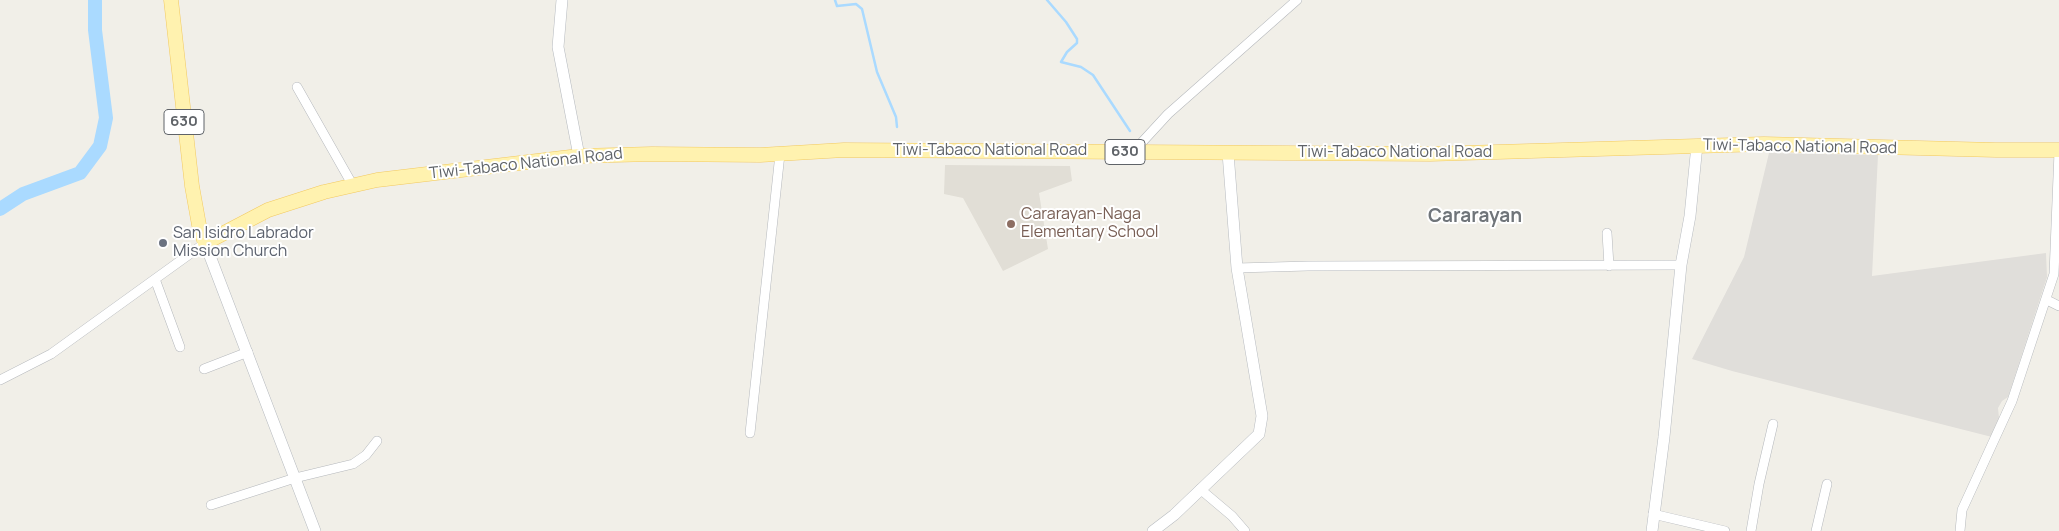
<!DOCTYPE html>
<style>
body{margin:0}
canvas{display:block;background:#f1efe8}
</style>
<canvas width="2059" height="531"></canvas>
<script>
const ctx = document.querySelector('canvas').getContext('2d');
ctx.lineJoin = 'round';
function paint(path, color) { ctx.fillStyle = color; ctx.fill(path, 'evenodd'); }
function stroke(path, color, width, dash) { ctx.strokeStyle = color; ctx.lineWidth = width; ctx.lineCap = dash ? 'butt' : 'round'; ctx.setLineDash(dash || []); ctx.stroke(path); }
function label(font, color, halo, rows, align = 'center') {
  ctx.font = font + ' Manrope,sans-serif'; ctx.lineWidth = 4; ctx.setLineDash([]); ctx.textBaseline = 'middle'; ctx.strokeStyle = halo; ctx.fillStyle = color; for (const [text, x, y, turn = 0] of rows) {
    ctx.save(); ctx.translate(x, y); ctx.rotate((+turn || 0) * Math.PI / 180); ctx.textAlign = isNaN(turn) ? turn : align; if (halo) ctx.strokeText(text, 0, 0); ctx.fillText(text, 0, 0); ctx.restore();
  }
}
paint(new Path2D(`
 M1769 153 1878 155 1872 276 2046 253 2047 277 2008 397 2002 401 1998 408 1999 418 1992 437 1732 371 1692 359 1744 257Z`), '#e0deda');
paint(new Path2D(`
 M945 165 1070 166 1072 181 1039 193 1048 249 1003 271 963 198 944 194Z`), '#e1ded6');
stroke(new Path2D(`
 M835 0 837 6 856 4 862 9 877 72 896 117 897 127
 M1047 0 1066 22 1077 39V43L1067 52 1061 62 1081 67 1093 75 1130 131`), '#aadaff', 2.5);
stroke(new Path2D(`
 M0 209 23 194 80 173 100 146 106 118 95 30V0`), '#aadaff', 14);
const street = new Path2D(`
 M297 87 352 184
 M1133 152 1168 114 1297 0
 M1607 233 1609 266
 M1237 268 1308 266 1681 265
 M155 279 180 347
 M2047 300 2059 306
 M204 369 248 352
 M0 380 51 354 205 243
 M750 433 780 154
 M1200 489 1232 516 1245 531
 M211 505 295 478 353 464 366 455 377 441
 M1653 514 1725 531
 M1751 531 1759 484 1773 424
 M1816 531 1827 484
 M1960 531 1962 510 2012 401 2054 274 2059 152`);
const secondary = new Path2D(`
 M562 0 558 47 579 156
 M205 243 315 531
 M1153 531 1174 515 1259 434 1262 416 1237 268 1228 153
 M1652 531 1664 437 1681 265 1690 216 1697 145`);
const primary = new Path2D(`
 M171 0 192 186 199 225 205 243 268 210 324 192 377 180 579 156 652 154 760 155 844 150 1430 154 1764 144 1996 150H2059`);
stroke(street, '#b5b8bc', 10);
stroke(secondary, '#b6babf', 12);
stroke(primary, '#f2c960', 15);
stroke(street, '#fff', 9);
stroke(secondary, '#fff', 11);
stroke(primary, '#fff2af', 14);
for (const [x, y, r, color] of [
 [1011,224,5,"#8d6e63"],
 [163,243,5,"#6b7280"]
]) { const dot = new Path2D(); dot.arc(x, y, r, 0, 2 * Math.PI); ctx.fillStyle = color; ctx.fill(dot); stroke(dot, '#fff', 2); }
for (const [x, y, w] of [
 [184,122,40],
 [1125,152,40]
]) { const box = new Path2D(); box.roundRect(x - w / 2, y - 12.5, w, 25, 4); ctx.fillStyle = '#fff'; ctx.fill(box); stroke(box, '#5f6368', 1); }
label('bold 15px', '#5f6368', null, [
 ["630",184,122],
 ["630",1125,152]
]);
label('16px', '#5f6368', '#fff', [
 ["Tiwi-Tabaco National Road",1800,147,1],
 ["Tiwi-Tabaco National Road",990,151],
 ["Tiwi-Tabaco National Road",1395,153],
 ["Tiwi-Tabaco National Road",526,164,-6]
]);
label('16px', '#785e54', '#fff', [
 ["Cararayan-Naga",1021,215],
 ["Elementary School",1021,233]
], 'left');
label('16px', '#5b616d', '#fff', [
 ["San Isidro Labrador",173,234],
 ["Mission Church",173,252]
], 'left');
label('bold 19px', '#70757a', '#fff', [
 ["Cararayan",1475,217]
]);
</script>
